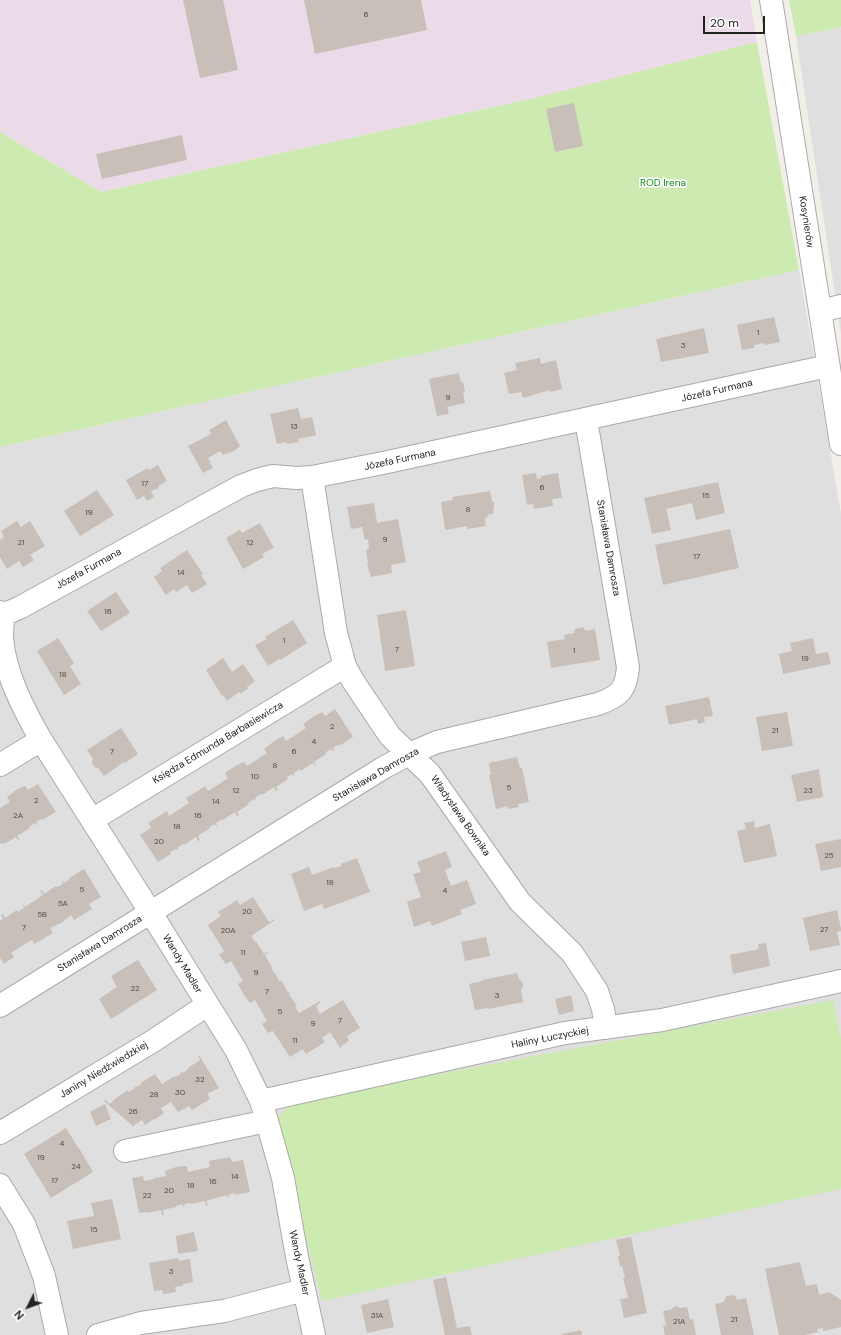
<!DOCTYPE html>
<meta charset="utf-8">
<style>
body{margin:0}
#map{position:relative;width:841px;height:1335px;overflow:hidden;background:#f2efe9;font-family:"DM Sans",sans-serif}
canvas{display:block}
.north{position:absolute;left:8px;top:1287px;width:40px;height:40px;-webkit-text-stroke:3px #fff;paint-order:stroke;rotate:228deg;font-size:11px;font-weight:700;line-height:16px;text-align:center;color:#222}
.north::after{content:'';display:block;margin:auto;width:14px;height:18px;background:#222;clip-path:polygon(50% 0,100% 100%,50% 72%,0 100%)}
.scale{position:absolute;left:703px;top:16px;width:62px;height:18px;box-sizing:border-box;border:2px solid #222;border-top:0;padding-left:5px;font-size:12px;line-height:14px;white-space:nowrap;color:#222;-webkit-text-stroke:3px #fff;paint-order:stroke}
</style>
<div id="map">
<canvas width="841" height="1335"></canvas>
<div class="north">N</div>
<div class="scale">20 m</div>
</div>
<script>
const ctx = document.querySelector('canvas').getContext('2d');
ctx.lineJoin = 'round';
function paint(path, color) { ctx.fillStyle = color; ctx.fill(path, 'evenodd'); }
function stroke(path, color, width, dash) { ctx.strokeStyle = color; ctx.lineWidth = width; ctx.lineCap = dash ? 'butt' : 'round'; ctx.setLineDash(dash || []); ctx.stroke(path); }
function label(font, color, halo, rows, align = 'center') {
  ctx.font = font + ' "DM Sans",sans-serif'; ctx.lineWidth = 3.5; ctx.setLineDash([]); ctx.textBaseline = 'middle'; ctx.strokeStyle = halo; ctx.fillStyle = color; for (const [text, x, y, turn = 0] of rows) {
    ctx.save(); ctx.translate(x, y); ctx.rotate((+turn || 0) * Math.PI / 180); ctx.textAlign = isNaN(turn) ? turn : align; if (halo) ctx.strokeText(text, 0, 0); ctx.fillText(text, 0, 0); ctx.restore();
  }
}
paint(new Path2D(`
 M841 27V334L796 36Z
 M799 270 841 514V1335H0V447Z`), '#e0dfdf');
paint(new Path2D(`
 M0 0H750L757 42 526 100 101 192 0 132Z`), '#ebdbe8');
paint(new Path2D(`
 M789 0H841V27L796 36Z
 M757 42 799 270 0 447V132L101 192 526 100Z
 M833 1000 841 1039V1189L322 1301 275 1119 295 1101Z`), '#cdebb0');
paint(new Path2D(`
 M183 0H223L238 70 200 78Z
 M304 0H421L427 30 315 54Z
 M574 103 583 146 555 152 546 109Z
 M182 135 187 160 102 179 96 154Z
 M774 317 780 342 765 345 764 343 754 345V348L742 350 737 325Z
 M704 328 709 353 661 362 656 339Z
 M540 358 541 364 556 360 562 389 550 392V390L523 398 521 392 509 394 504 373 517 370 515 363Z
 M459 373 461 383 463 382 465 392 463 393 465 403 447 407 449 414 437 416 429 379Z
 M298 408 301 419 312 417 316 435 298 439 299 442 287 444 286 442 277 444 270 414Z
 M226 420 240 446 234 451 223 455 220 451 208 458 213 468 203 473 188 446 211 434 209 430Z
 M158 465 167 481 158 486 159 488 151 491 154 497 147 501 144 496 137 500 126 480 148 468 149 470Z
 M536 473 537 479 541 478V476L558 473 562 498 552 499 553 506 534 509 533 504 527 505 522 475Z
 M718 482 725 513 696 520 692 503 666 509 671 530 652 534 644 498Z
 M97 490 114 515 80 536 64 511Z
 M490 491 492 501 494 503V506L493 514H489L485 519 486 526 467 529V526L445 530 441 502 453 500 452 497Z
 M374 503 377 523 398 519 406 562 391 565 392 573 371 577 367 563H368L366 549H369L368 539 365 540 362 527 351 529 347 507Z
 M17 521 21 527 30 521 45 546 30 555 34 560 23 567 19 561 7 569 0 557V540L4 537 1 531Z
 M260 523 274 548 262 554 264 557 243 569 226 538 240 530 242 533Z
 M730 529 739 568 663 585 655 545Z
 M187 550 203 574 201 575 207 584 192 593 187 585 176 592 174 589 166 595 154 577 162 571 160 568Z
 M116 592 130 613 101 631 87 611Z
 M406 610 415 666 385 671 377 615Z
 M293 620 307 643 280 660 279 659 268 666 255 645 267 639 265 637Z
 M583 627 586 631 595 629 600 660 551 668 547 642 565 639 564 635 574 633 575 629Z
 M58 638 74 663 70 666 81 684 64 695 37 651Z
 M813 638 816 654 828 652 831 664 783 674 779 654 792 651 790 643Z
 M223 658 232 672 243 664 255 681 247 687 248 689 240 694 239 692 227 701 223 695 222 696 206 670Z
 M709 697 713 716 704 717 705 722 698 724 697 719 669 725 665 706Z
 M335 709 353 737 339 746V744L333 748 334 750 332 751 331 749 326 752V754L314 762 316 765 315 766 313 763 301 771 300 769 294 773 295 775 294 776 293 774 287 777 288 779 276 787 278 790 276 791 274 787 262 795 261 794 255 798 256 799 255 800 254 799 248 803 249 804 237 812 239 815 237 816 235 812 223 820 222 819 216 823 217 825 216 826 215 824 209 827 210 828 198 836 200 840 198 841 196 837 184 845 183 844 177 848 179 849 177 850 176 849 170 852 171 854 158 862 140 835 151 828 148 823 167 811 169 816 189 803 186 798 196 792 205 786 208 791 219 784 228 778 225 773 235 766 244 762 247 766 267 753 264 749 273 742 283 736 286 741 306 728 303 724 313 717 322 712 325 716Z
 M787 712 793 746 762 751 756 717Z
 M121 728 138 754 125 763 124 762 104 776 98 768 94 767 92 763 93 759 87 750Z
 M517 757 520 768H522L529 802 518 804 519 807 508 809 507 806 496 809 489 775H491L489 763Z
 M819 769 823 797 797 802 791 775Z
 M38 784 56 812 42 820 41 819 36 822 37 824 36 825 35 823 29 827 30 828 17 836 20 839 18 840 16 837 4 844 3 843 0 844V808L10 802 7 797 16 790 25 786 28 790Z
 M754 821 755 828 770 824 777 856 744 863 737 831 746 829 744 823Z
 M841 839V867L821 871 815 844Z
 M446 851 452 867 445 870 451 886 467 880 476 904 460 910 462 914 432 926 430 921 414 927 407 902 421 897 413 874 421 872 417 862Z
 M357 858 370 892 324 909 322 904 304 911 291 874 309 867 312 875 334 867 335 868 341 866V864Z
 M84 869 101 897 89 904 92 909 74 920 71 915 61 923 50 928 53 933 44 938 43 940V939L34 944 32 940 22 946 21 947H20L11 953 14 957 5 963 4 964 1 959H0V921L3 919 1 915 3 914 5 918 17 910 18 912 24 908 23 906 24 905 25 907 43 895 40 891 42 890 44 894 56 886 57 887 63 884 62 882 63 881 64 883 70 879 69 878Z
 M253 897 269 922 275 919V920L251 936 255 942 256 941 264 954 267 952 268 953 265 955 272 967 271 968 275 974 277 973 276 975 279 981 281 980 288 993 292 991 289 994 297 1006 295 1007 299 1013 320 1001V1003L316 1006 320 1014 343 1000 360 1028 347 1036 349 1041 341 1046V1049L330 1032 322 1038 325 1042 306 1054 303 1049 290 1057 273 1031 268 1033 262 1024 267 1021 255 1000 250 1003 244 995 238 984 243 981 231 961 226 964 219 955 224 951 208 925 221 916 218 912 237 900 240 905Z
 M837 910 841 929V931L837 932 840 945 810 951 803 918Z
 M486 937 490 956 465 961 461 942Z
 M766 943 770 966 733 974 730 955 759 949 758 944Z
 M138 960 157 990 111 1019 99 999 117 987 111 976Z
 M517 973 519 979 522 982 523 987 521 990 523 1002 488 1009V1008L475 1010 469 984 482 981V980Z
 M571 995 574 1011 559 1015 555 999Z
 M199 1055 219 1088 207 1094 210 1099 192 1110 189 1106 178 1112 171 1102 161 1108 164 1113 156 1119H154L145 1125 142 1120 134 1125V1127L104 1101 105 1100 110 1104 116 1098 128 1090 129 1092 135 1088 134 1086 136 1087 142 1084 141 1083 155 1074 162 1084 175 1076V1077L181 1074V1071L183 1073 188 1069V1068L200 1060 198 1056Z
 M105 1104 111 1119 96 1126 90 1112Z
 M66 1128 79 1149 80 1148V1150L93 1172 51 1198 24 1154Z
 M230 1157 232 1162 243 1160 250 1192 235 1195V1193L228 1195 229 1197H227L226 1195 206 1201 208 1205 206 1206 205 1201 191 1204V1203L184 1204 185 1206 183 1207V1204L176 1206V1207L163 1210 164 1215H162L161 1210 147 1213V1212L139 1213 132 1178 143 1176 144 1181 154 1179V1178H156L166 1176 165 1171 176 1167 187 1166 188 1172 210 1167 209 1161Z
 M112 1199 121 1239 73 1249 67 1221 94 1216 91 1203Z
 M194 1232 198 1251 178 1254 176 1236Z
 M631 1237 647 1313 624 1318 620 1299 628 1298 623 1278H625L622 1266 620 1267 618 1256H620L616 1240Z
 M179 1258V1261L190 1259 193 1282 183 1284V1286L175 1287 176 1292 163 1294 162 1290 154 1291 149 1263Z
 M800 1262 806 1286 817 1284 819 1295 829 1292 841 1300V1327L823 1331V1328L817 1329 818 1332 805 1335H779L765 1269Z
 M446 1277 457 1328 470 1326 472 1335H445L433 1280Z
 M733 1295 736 1297 737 1300 746 1298 754 1335H721L715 1304 724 1302 726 1296Z
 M388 1299 394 1327 367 1333 361 1305Z
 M676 1306 680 1308 687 1307 690 1320 693 1319 696 1335H665L663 1326 666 1325 663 1311 670 1310Z
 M581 1330 582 1335H562V1334Z`), '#c7bfb8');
const minor = new Path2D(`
 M771 0 841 444
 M821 311 841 306
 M312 477 336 633 345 666 353 681 390 736 430 774 520 902 572 953 597 991 603 1009 606 1028
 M0 612 3 615 21 607 241 486 257 480 273 476 296 478 312 477 383 463 828 366
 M3 615C3 622 2 630 2 637 4 672 24 710 41 740L151 913 236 1050 261 1101 267 1121 283 1178 297 1257 314 1335
 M0 765 41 740
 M92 820 345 666
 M0 1006 383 768 409 754 437 742 598 704C620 696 626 690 628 667L586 420
 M261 1101 565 1033 662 1020 841 981
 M0 1133 153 1041 207 1005
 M125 1151 267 1121
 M0 1185 24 1224 44 1276 57 1335
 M98 1335 141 1323 224 1311 304 1290`);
stroke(minor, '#a9a9a9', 24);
stroke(minor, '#fff', 22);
label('8px', '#4b4948', null, [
 ["6",366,15],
 ["1",758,333],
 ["3",683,346],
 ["9",448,398],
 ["13",294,427],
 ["17",145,484],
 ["6",542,488],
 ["15",706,496],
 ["8",468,510],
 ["19",89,513],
 ["9",385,540],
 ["21",21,543],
 ["12",250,543],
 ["17",697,557],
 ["14",181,573],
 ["16",108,612],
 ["1",284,641],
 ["7",397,650],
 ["1",574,651],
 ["19",805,659],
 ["18",63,675],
 ["2",332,727],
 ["21",775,731],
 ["4",314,742],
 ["7",112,752],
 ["6",294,752],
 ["8",275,766],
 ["10",255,777],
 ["5",509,788],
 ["12",236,791],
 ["23",808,791],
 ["2",36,801],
 ["14",216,802],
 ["2A",18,816],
 ["16",198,816],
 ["18",177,827],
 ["20",159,842],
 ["25",829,856],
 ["18",330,883],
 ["5",82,890],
 ["4",445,891],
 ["5A",63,904],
 ["20",247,912],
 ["5B",42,915],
 ["7",24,928],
 ["27",824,930],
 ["20A",228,931],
 ["11",243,953],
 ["9",256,973],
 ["22",135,989],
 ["7",267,992],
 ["3",497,996],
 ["5",280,1012],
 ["7",340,1021],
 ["9",313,1024],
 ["11",295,1041],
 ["32",200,1080],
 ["30",180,1093],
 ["28",154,1095],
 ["26",133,1112],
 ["4",62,1144],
 ["19",41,1158],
 ["24",76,1167],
 ["14",235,1177],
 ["17",55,1181],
 ["16",213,1182],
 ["18",191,1186],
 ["20",169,1191],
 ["22",147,1196],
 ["15",94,1230],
 ["3",171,1272],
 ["31A",377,1316],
 ["21",734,1320],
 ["21A",679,1322]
]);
label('10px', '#0c8416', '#fff', [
 ["ROD Irena",663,183]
]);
label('10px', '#222', '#fff', [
 ["Kosynierów",806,222,81],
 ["Józefa Furmana",717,391,-13],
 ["Józefa Furmana",400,460,-12],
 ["Stanisława Damrosza",608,548,80],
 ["Józefa Furmana",89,569,-29],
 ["Księdza Edmunda Barbasiewicza",218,743,-31],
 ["Stanisława Damrosza",376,775,-30],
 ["Władysława Bownika",460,816,55],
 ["Stanisława Damrosza",100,944,-32],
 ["Wandy Madler",182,964,59],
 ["Haliny Łuczyckiej",550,1038,-11],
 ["Janiny Niedźwiedzkiej",104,1070,-31],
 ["Wandy Madler",299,1263,78]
]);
</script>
